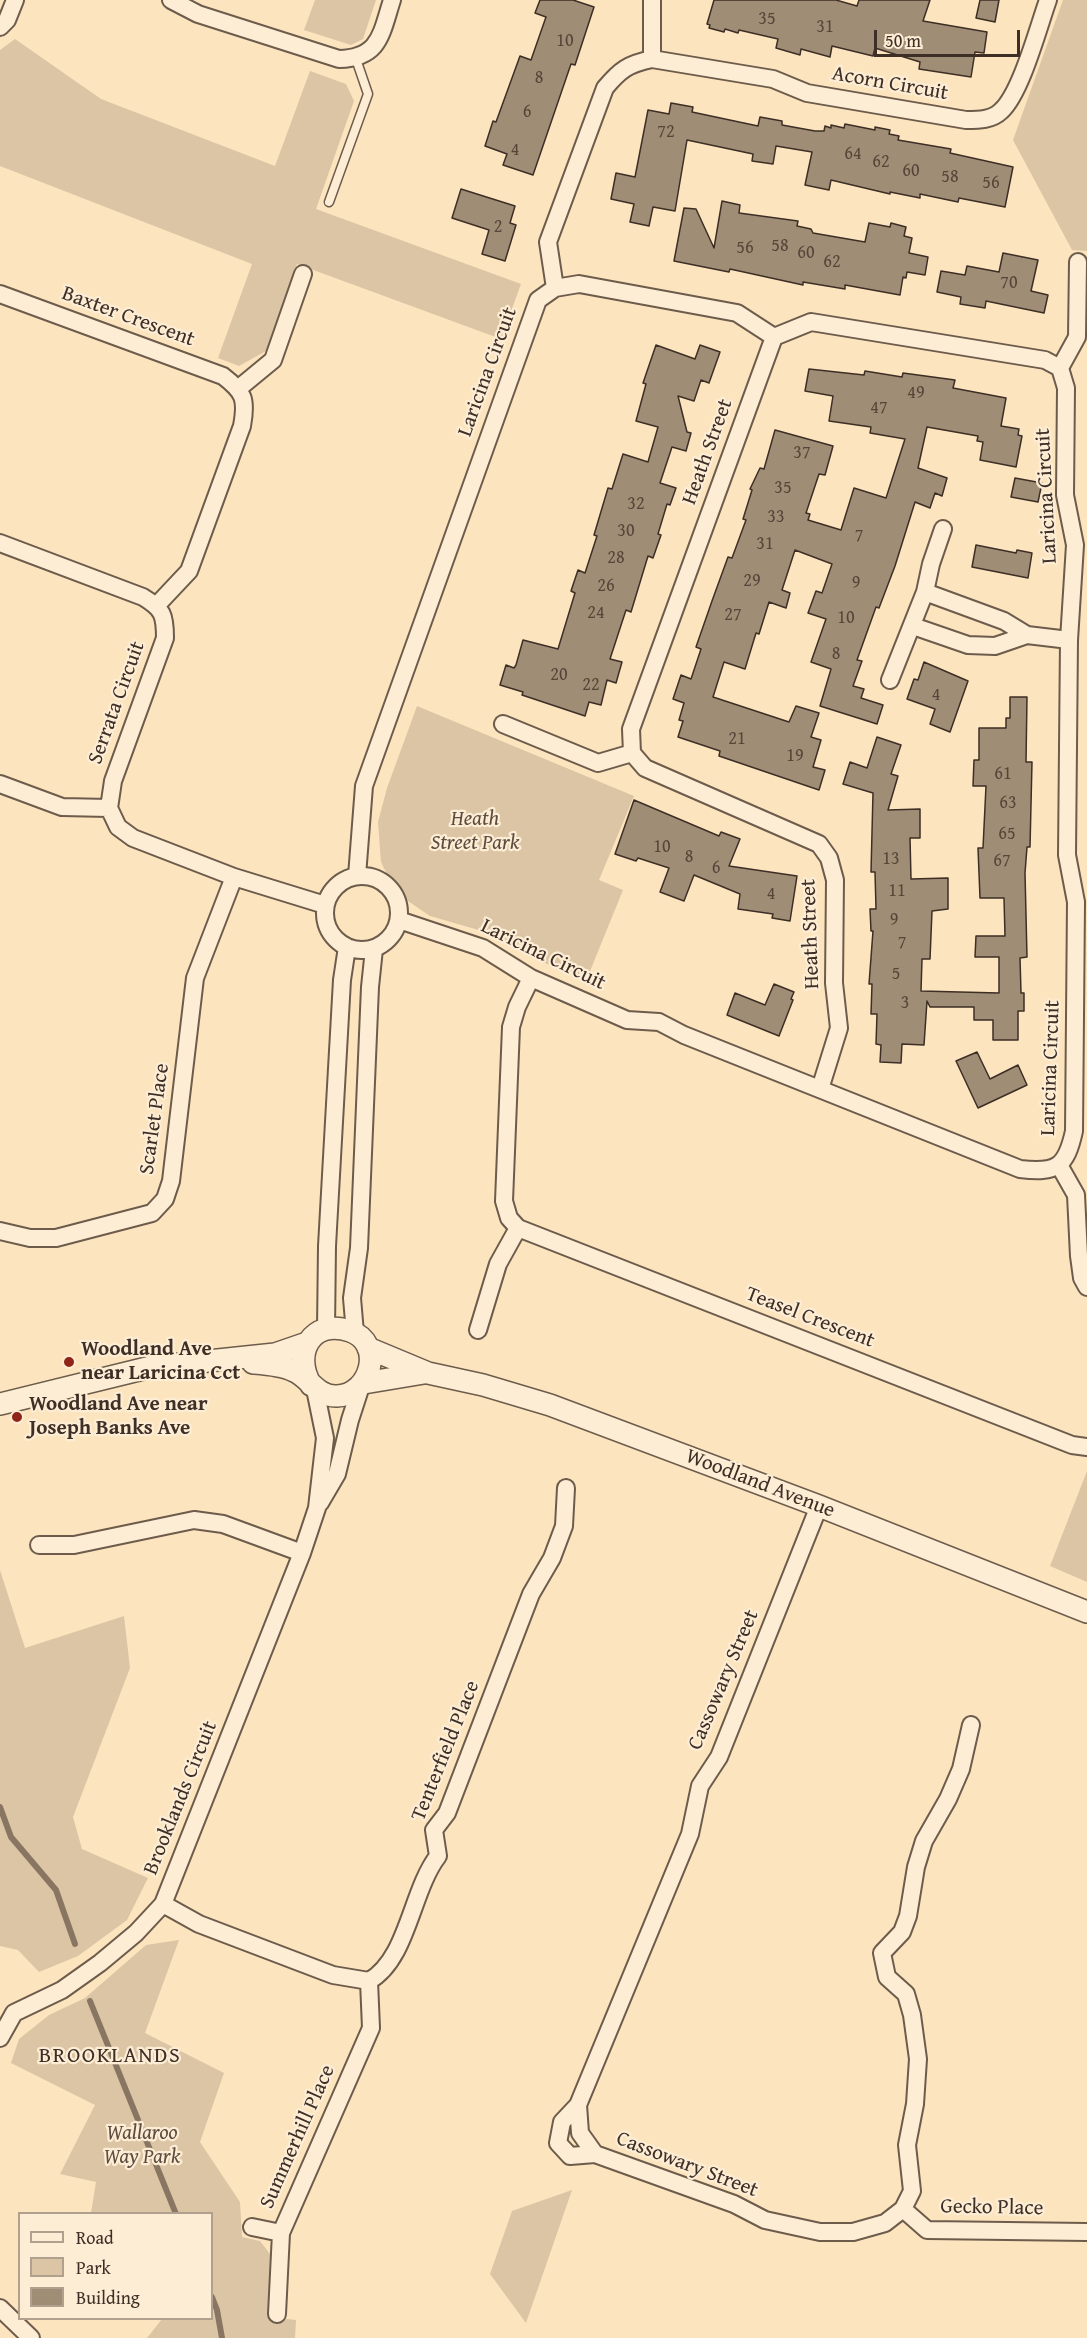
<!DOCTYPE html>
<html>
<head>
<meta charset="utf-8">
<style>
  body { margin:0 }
  #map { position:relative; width:1087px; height:2338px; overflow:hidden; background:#fce4be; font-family:"Gentium Book Plus",serif }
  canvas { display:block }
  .legend { position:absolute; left:18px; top:2212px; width:195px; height:108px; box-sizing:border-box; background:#fdedd5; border:2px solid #b0a18f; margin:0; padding:8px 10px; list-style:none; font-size:18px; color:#3d2e26 }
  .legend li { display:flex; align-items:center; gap:12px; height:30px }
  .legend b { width:30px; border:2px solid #b0a18f }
  .scale { position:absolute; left:874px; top:30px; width:146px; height:27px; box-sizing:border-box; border:3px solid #3d2e26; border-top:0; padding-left:8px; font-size:18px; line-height:21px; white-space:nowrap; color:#3d2e26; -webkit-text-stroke:4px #fdedd5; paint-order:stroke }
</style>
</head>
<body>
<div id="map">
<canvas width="1087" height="2338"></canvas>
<ul class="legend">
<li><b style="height:8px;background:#fdedd5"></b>Road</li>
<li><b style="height:16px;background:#dcc5a4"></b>Park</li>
<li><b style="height:16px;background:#a08d75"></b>Building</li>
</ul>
<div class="scale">50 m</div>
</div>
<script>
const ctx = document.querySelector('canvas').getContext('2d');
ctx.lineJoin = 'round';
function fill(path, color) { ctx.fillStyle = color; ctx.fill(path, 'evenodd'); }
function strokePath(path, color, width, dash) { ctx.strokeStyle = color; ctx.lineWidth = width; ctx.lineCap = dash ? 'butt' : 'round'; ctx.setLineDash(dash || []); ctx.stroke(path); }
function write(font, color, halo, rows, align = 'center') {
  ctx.font = font + ' "Gentium Book Plus",serif'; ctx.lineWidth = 4.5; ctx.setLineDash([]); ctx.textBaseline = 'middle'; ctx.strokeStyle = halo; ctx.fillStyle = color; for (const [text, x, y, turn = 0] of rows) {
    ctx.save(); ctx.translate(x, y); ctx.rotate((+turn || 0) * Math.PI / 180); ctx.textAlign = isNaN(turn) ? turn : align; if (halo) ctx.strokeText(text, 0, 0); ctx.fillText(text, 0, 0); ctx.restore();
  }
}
fill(new Path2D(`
  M315,0h61l-13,39 -12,6 -47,-15z
  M1063,0h24v251l-15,-1 -59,-110z
  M15,39l86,60 174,67 35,-95 36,13 8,17 -38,108 205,75 -20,55 -204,-75 -31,87 -27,15 -21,-8 34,-94 -252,-98v-116z
  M417,706l217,90 -35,84 24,10 -37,91 -57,-25 -47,-25 -52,-15 -34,-23 -15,-31 -3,-40 9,-34z
  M1087,1471v111l-37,-16z
  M0,1570l25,78 99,-32 6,52 -57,149 9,32 66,29 -21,42 -49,36 -39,16 -21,-22 -18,-4z
  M179,1940l-34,93 79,40 -24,69 40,60 2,35 18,4 10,13 -1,63 27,3 -1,18h-148l15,-19 50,-1v-104l-121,-1 5,-31 -36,-8 35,-69 -84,-42 8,-24 30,-24 36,-17 61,-53z
  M572,2190l-46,133 -36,-49 22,-63z`), '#dcc5a4');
strokePath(new Path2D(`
  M0,1807l11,30 45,53 19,54
  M90,2001l86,213
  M212,2297l5,13 5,28`), '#897662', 6);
const building = new Path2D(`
  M540,0h33l21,7 -19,58 -4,-1 -38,111 -30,-10 4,-11 -22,-8 8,-25 3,1 24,-66 11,4 15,-43 -11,-4z
  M714,0h122l21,6 2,-6h71l-7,21 64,11 -3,21 -9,-1 -4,25 -52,-8 1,-7 -45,-14 -2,8 -41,-10 -2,11 -29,-8 -1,6 -24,-7 2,-9 -39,-9 -1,3 -13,-4 -1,3 -15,-4 1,-3 -3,-1z
  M980,0h19l-4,22 -19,-4z
  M671,103l22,4 -1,5 66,14 2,-9 22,4v4l33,6h9l1,-5 6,2v-3l13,3 1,-4 30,6v-3l15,3 -1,4 10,2 -1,4 53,9 -1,4 63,14 -8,40 -46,-9 -1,4 -38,-8v4l-30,-6v2l-59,-14 -2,10 -24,-5 7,-33 -36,-6 -3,18 -21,-3 1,-7 -66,-14 -12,71 -22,-4 -4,19 -19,-4 4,-18 -23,-5 5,-26 19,4 13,-67 21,4z
  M461,189l54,17 -5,17 6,2 -11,36 -23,-7 7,-24 -37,-12z
  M722,201l18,4 -1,8 59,8 -1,5 14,3 2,4 52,9 4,-19 21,4 1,-4 15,4 -2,9 8,2 -3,15 19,4 -3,18 -18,-3 -1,6 -3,-1 -3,18 -55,-10v4l-42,-7v3l-73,-16 -1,3 -55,-11 10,-53 12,1 18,39z
  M1003,253l35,7 -7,31 17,4 -4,18 -58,-12 -1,7 -25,-4 1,-7 -24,-5 4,-21 24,4 2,-9 32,6z
  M656,345l39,14 5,-14 20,7 -11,31 -8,-3 -7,21 -16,-5 9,36 4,1 -5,18 -14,-4 -12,36 16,5 -6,17 -3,-1 -9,30 3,1 -8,23 -5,-2 -17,56 -5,-2 -16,49 12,3 -6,21 -9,-3 -6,25 -12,-3 -4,14 -63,-21 1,-3 -23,-7 6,-20 8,3 2,-3 7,-25 35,9 17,-56 -4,-2 7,-21 7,3 12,-37 -3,-1 14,-47 4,1 11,-35 25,8 10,-35 -22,-6 10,-37 -3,-1z
  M809,369l55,6 1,-4 37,6 1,-4 52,7 -2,8 53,10 -5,28 18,3 -1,6 4,1 -6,31 -36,-7 3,-18 -6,-1 1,-5 -51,-9 -9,41 29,10 -5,18 -7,-3 -5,15 -15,-6 -20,64 -16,42 -3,-1 -19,53 5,1 -9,25 11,3 -3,9 22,7 -6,19 -57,-18 11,-37 -20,-7 15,-43 -18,-6 8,-22 6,2 10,-29 -37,-14 -13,40 8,3 -4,15 -17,-6 -10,32 -3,-1 -11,36 -21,-7 -11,35 76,25 7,-16 23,7 -8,24 10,3 -8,27 12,3 -6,20 -100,-34 1,-5 -42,-14 5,-16 -4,-1 5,-17 -11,-4 8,-24 10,4 10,-30 -5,-2 16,-46 16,-44 4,1 14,-38 -3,-1 9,-29 -2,-1 10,-21 4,1 11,-39 58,16 -8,29 -6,-1 -13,39 4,1 -2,6 33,10 13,-42 32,10 19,-59 -35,-6 1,-6 -42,-6 4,-25 -28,-5z
  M1015,478l27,5 -4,19 -27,-5z
  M976,545l40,8 1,-3 15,3 -4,25 -56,-11z
  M924,662l44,19 -18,51 -20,-8 5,-15 -28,-10 7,-20 4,1z
  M1010,697h17l-1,65h6l-2,85h-3l-2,26 2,84 -7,1 1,35h3v18h-6v29h-25v-20h-19v-13h-44l-3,-6 -3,44 -22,-1 -1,19 -21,-1 1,-17 -5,-1 1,-30h-6l1,-30h-3l4,-53h-2l-1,-22h6l-1,-37h-4l2,-79 -30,-9 7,-22 17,6 10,-31 24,8 -10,29 7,2 -10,34 32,-1v29h-10l1,41 37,-1v31l-16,2 -2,48h-8l-1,32 78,2v-36h-24l1,-21h29l-1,-38h-24l-2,-50h5l3,-62h-13l1,-26h5v-32h27v-10h4z
  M634,800l85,36 2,-4 19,7 -11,27 68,10 -7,45 -18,-3 1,-4 -35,-5 2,-15 -46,-19 -10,26 -24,-9 9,-24 -31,-10 -2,3 -21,-7z
  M774,984l20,8 -3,7 2,1 -14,36 -52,-21 8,-22 30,12z
  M977,1052l13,27 28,-14 9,20 -49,23 -22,-47z`);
fill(building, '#a08d75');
strokePath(building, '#3d2e26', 1.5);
const service = new Path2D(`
  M329,202l39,-108 -12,-35`);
const minor = new Path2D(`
  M171,0l27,14 141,45c41,-1 42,-25 53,-59
  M0,27l7,-7 8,-20
  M652,59v-59
  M555,288l-7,-46 57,-154c15,-18 23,-24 47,-29l121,20 34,14 159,27c13,0 26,0 35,-9 20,-18 37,-83 47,-111
  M0,294l223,82c21,16 24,23 19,50l-53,145 -32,34
  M774,337l-143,392 1,24 13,15 174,76 10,14 6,22 -1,103 5,45 -19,61
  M1060,368l17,-31 1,-75
  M239,388l34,-28 30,-86
  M0,543l143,54c20,12 22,18 22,41l-52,143 -4,27 9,19 15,11 101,39 91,28
  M925,592l6,-28 12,-35
  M1027,635l42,5
  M890,680l35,-88 79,29 23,14 -32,11 -27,-1 -55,-19
  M503,724l95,39 34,-10
  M0,784l62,23 47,1
  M325 913a37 37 0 1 1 74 0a37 37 0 1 1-74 0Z
  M357,876l7,-90 174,-486 17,-12 24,-4 158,29 37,24 37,-15 234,38 15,8 6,20 -1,107 10,50 -6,95 -2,215 9,47 -2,229c-8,37 -18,42 -54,38l-336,-134 -25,-13 -32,-2 -96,-42 -48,-30 -84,-28
  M531,978l-14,29 -6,20 -7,174 5,17 9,10 554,217 15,2
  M1059,1165l17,30 3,61 3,22 5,9
  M0,1231l30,7h26l96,-25 13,-14 6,-18 24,-203 39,-101
  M326,1329l1,-83 15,-266 5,-33
  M478,1330l20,-66 20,-36
  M355,1333l-3,-35 7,-50 11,-261 4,-38
  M320,1503l17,-29 13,-54 11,-34
  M819,1506l-100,251 -19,29 -10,48 -112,271 2,28 15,21 139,50 31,16 55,12h33l32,-9 18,-14 9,-18 -5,-46 8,-41 3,-45 -6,-44 -6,-21 -19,-17 -5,-24 20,-21 6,-16 8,-49 8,-26 24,-42 13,-30 10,-44
  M39,1545h35l120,-25 29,4 79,29
  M163,1904l36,20 134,51 36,6c39,-22 42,-90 69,-125l-4,-26 13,-17 84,-219 21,-36 12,-32 2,-38
  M0,2038l14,-25 48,-23 38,-27 36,-30 27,-29 139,-351 15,-45 8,-70 -10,-49
  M578,2105l-16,17 -4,21 12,13 25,-2
  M903,2209l24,21 160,2
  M252,2227l29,6
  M0,2308l31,30
  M277,2314l4,-81 90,-205 -2,-47`);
const tertiary = new Path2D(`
  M368,1348l60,25 55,12 67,20 269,101 268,106
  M253,1363c13,1 29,2 41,8 16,7 23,26 43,25 34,-1 48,-53 13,-65 -38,-13 -58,22 -39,54
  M364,1383l60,-10
  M0,1404l151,-37 124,-13 32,-11`);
strokePath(service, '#6d5c4c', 11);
strokePath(minor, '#6d5c4c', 20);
strokePath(tertiary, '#6d5c4c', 24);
strokePath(service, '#fdedd5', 8);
strokePath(minor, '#fdedd5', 16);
strokePath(tertiary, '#fdedd5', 21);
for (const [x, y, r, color] of [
  [69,1362,6,"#8f2418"],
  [17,1417,6,"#8f2418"]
]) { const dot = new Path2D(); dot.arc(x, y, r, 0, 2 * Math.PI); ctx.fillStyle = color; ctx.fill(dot); strokePath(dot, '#fdedd5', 2); }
write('18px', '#56463a', null, [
  ["35",767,19],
  ["31",825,27],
  ["10",565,41],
  ["8",539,78],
  ["6",527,112],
  ["72",666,132],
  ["4",515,150],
  ["64",853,154],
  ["62",881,162],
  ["60",911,171],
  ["58",950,177],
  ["56",991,183],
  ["2",498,227],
  ["58",780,246],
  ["56",745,248],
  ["60",806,253],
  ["62",832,262],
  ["70",1009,283],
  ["49",916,393],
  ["47",879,408],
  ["37",802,453],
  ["35",783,488],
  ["32",636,504],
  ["33",776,517],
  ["30",626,531],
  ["7",859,536],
  ["31",765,544],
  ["28",616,558],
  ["29",752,581],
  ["9",856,583],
  ["26",606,586],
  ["24",596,613],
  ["27",733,615],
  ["10",846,618],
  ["8",836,654],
  ["20",559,675],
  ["22",591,685],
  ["4",936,695],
  ["21",737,739],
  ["19",795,756],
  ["61",1003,774],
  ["63",1008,803],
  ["65",1007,834],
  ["10",662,847],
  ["8",689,857],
  ["13",891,859],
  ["67",1002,861],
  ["6",716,868],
  ["11",897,891],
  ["4",771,894],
  ["9",894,920],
  ["7",902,943],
  ["5",896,974],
  ["3",905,1003]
]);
write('21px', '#3d2e26', '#fdedd5', [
  ["Acorn Circuit",890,84,10],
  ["Baxter Crescent",128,317,20],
  ["Laricina Circuit",488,372,-70],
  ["Heath Street",708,452,-70],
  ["Laricina Circuit",1047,496,-93],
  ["Serrata Circuit",117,703,-70],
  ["Heath Street",811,934,-92],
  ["Laricina Circuit",543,955,26],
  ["Laricina Circuit",1051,1068,-88],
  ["Scarlet Place",155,1119,-82],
  ["Teasel Crescent",810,1318,21],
  ["Woodland Avenue",760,1484,21],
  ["Cassowary Street",724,1680,-67],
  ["Tenterfield Place",446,1751,-68],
  ["Brooklands Circuit",181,1798,-68],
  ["Summerhill Place",298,2137,-66],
  ["Cassowary Street",687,2165,21],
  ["Gecko Place",992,2208,1]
]);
write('italic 21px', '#5d4c3f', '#fdedd5', [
  ["Heath",475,820],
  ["Street Park",475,844],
  ["Wallaroo",142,2134],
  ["Way Park",142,2158]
]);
write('bold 21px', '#3d2e26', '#fdedd5', [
  ["Woodland Ave",81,1350],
  ["near Laricina Cct",81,1374],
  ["Woodland Ave near",29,1405],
  ["Joseph Banks Ave",29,1429]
], 'left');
ctx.letterSpacing = '1.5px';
write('22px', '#3d2e26', '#fdedd5', [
  ["BROOKLANDS",110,2056]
]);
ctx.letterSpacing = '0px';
</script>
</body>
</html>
